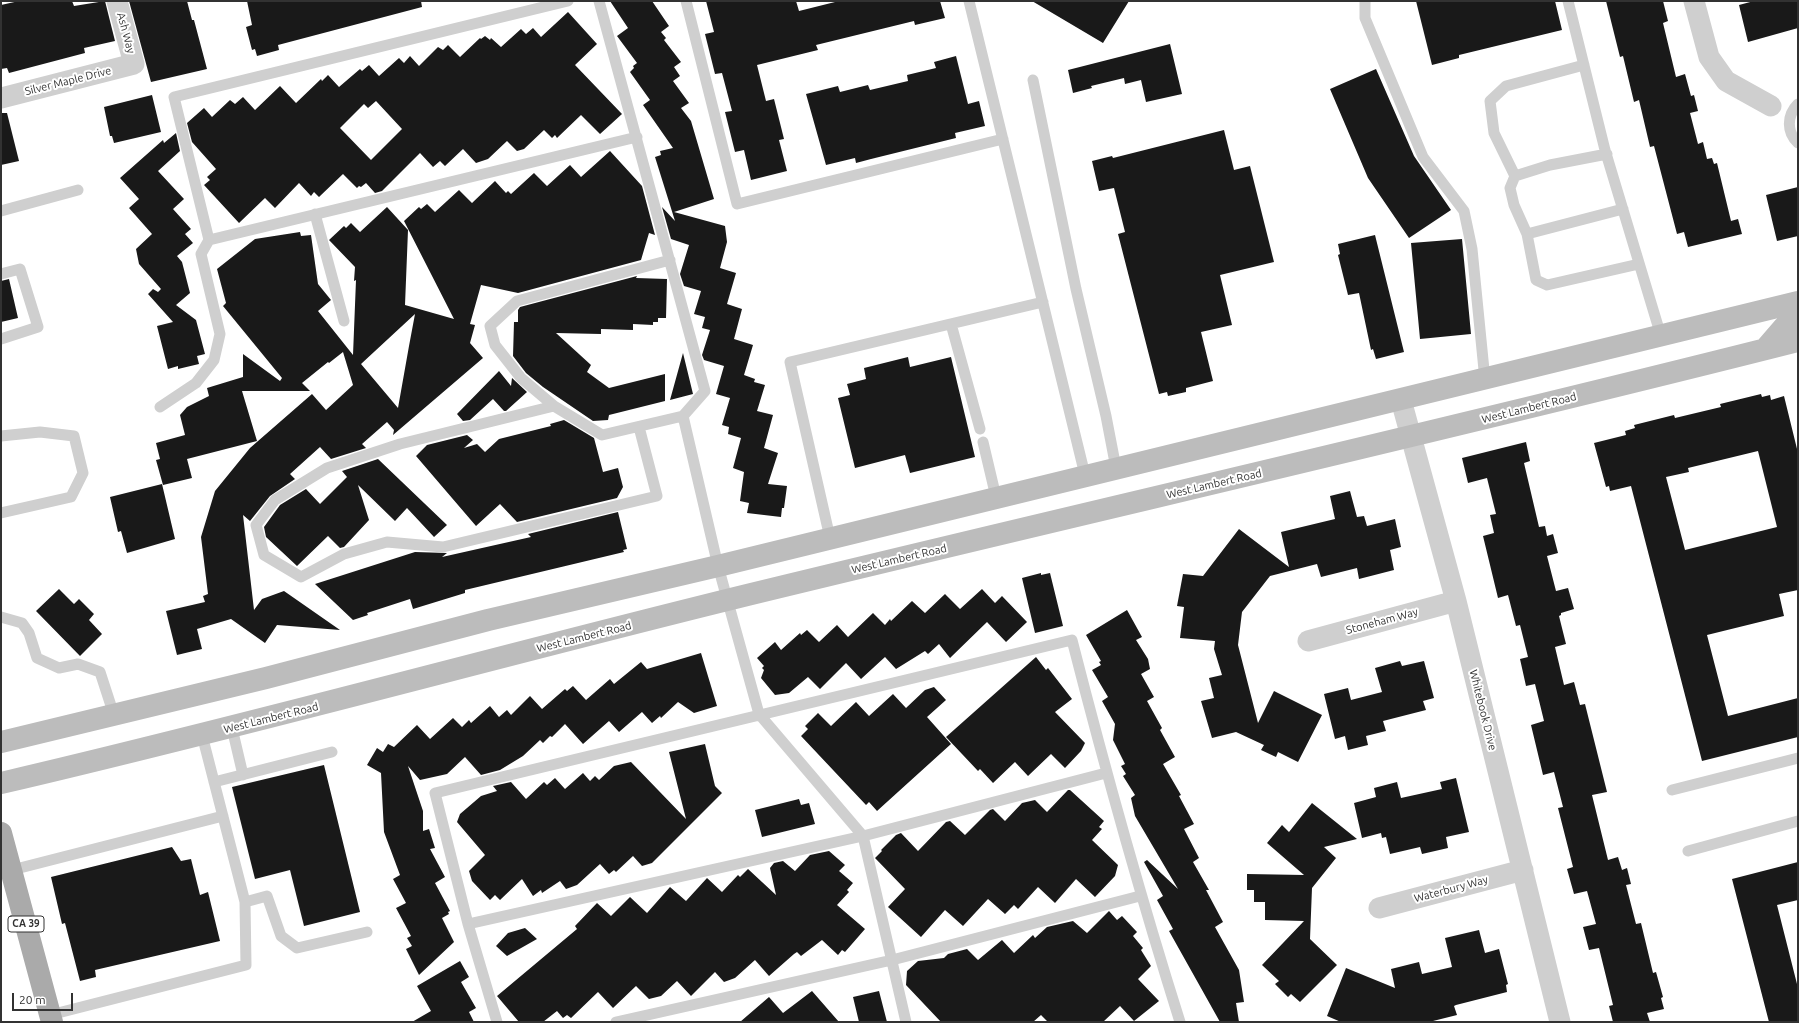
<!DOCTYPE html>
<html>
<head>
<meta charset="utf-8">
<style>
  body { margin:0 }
  #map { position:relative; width:1799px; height:1023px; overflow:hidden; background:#fff; font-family:Ubuntu,sans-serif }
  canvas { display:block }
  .frame { position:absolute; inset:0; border:2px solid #323232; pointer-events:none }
  .scale { position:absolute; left:12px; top:993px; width:61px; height:18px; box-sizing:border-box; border:2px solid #323232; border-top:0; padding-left:5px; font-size:12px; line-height:14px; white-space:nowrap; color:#323232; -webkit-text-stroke:3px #fff; paint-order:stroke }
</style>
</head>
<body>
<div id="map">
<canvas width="1799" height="1023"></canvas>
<div class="frame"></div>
<div class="scale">20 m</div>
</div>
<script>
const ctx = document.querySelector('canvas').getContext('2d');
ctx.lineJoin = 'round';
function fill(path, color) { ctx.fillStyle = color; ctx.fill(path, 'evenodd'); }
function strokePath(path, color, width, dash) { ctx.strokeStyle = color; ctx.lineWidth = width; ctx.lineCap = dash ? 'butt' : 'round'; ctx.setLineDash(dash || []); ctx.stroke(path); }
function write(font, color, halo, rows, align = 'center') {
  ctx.font = font + ' Ubuntu,sans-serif'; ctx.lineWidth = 4; ctx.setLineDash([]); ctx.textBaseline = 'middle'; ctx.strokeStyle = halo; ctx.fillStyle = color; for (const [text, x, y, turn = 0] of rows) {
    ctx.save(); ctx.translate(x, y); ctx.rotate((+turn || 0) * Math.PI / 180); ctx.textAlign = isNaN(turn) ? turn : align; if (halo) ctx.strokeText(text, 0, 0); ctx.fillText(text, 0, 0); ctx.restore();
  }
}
fill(new Path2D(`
  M19,1h53l2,5 31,-5 10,40 -31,7 1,5 -76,20 -2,-5 -6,1v-64z
  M129,1h58l5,19h2l13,49 -56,13z
  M247,1h174l1,6 -144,38 1,5 -22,6 -2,-7 -3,1 -6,-23 6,-2z
  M610,1h42l17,25 -8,6 5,6 -2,2 17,22 -7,5 6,9 -7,5 16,22 -8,5 10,13 23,78 -40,13 51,14 2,16 -7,26 16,5 -9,31 15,5 -8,30 19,6 -9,30 11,4 -1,3 11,3 -8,26 16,4 -9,33 14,5 -10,31 19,2 -3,22h-2l-1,9 -34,-4 2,-10 -9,-2 4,-29 -11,-4 8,-30 -13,-4 1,-7 -7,-2 8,-27 -14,-4 8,-28 -20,-6 -2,-5 8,-25 -8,-2 3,-11 -11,-3 7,-23 -17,-5 -4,-12 9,-29 -18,-6 -9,-32 13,14 -20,-64 6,-2 -1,-4 13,-3 -30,-43 7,-5 -20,-28 4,-4 -1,-2 4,-3 -20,-27 11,-8z
  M706,1h90l3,10 40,-10h101l5,17 -30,7 -1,-4 -98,24 2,5 -61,15 9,36 8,-2 10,40 -5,1 8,31 -36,9 -7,-30 -9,2 -10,-40 7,-1 -10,-38 -7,1 -10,-40 9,-2z
  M1032,1h97l-26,42z
  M1416,1h139l7,29 -103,25v3l-27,7z
  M1606,1h57l5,20 -5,2 13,54 9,-3 6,22 3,-1 4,16 -8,2 8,31 5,-2 4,17 5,-1 2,6 3,-1 14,58 7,-2 4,15 -54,13 -4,-15 -7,2 -23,-88 -4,1 -11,-47 -5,2 -11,-46 -3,1z
  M1754,1h44v27l-50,14 -9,-37z
  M568,12l29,32 -22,21 47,49 -22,20 -19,-19 -24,23 -2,-3 -3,3 -8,-8 -20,19 -7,2 -10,-10 -19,18 -12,4 -13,-14 -18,17 -5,-5 -7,6 -13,-14 -38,38 -7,2 -9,-10 -5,4 -2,-1 -2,2 -14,-14 -24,23 -5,-5 -3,4 -12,-13 -24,25 -10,-10 -26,25 -35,-38 6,-5 -3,-3 9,-8 -24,-27 -5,-19 17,-15 8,9 18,-17 5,4 8,-7 12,13 25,-24 16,17 25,-24 1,2 6,-6 11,12 21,-18 2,2 7,-6 10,11 20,-18 5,5 6,-7 9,10 19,-19 5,3 5,-5 12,12 20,-19 1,1 4,-3 5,4 1,-2 10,9 20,-18 5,5 7,-6 8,9zM376,101l26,28 -31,31 -31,-32 24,-24 4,4z
  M1170,44l12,50 -36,8 -5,-22 -16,4 -1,-6 -33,8 1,2 -19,5 -5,-23z
  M956,56l12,48 11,-3 6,25 -30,7 1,5 -85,21 -15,4 -1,-5 -29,7 -20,-71 32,-8 2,6 28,-7 2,5 38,-9 -1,-6 29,-7 -2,-6z
  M1376,69l38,87 37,54 -42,28 -41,-60 -38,-89z
  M152,95l9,37 -47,11 -2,-7h-2l-6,-29z
  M1,113h6l12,48 -18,4z
  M1224,130l10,40 16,-4 24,96 -54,13 12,50 -31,7 12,49 -27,7v4l-18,4 -1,-4 -8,2 -41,-160 7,-2 -11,-44 -15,3 -7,-30 20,-5 1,2z
  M176,133l4,18 -22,20 26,28 -11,10 18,20 -6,5 8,9 -16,13 5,6 8,31 -14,12 20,15 9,34 -8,2 2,8 -21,5v-3l-10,3 -11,-43 16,-4 -25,-28 5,-5 5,3 3,-3 -22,-25 -3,-15 16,-15 -23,-26 10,-9 -19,-21 43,-38 1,3z
  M610,151l32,35 13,49 -6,-2 -8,27 -123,33 -37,-8 -11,39 5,1 -5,18 13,15 -90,77 1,-5 -7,-8 -25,22 4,4 -35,11 -11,-12 -30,27 5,5 -25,17 -20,25 -7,-6 11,95 8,-11 22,-8 56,39 -63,-5 -12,18 -34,-24 -34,10 5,20 -25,6 -11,-44 39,-9 -2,-6 5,-2 -7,-57 14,-46 35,-43 62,-54 14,16 27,-25 -10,-33 -14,11 -1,-1 -26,21 8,8h-68l15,50 -70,18 5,19 -29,7 -7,-25 4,-1 -4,-16 29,-8 -5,-20 7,-8 22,-11 -2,-8 36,-11v-23l37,27 2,-3 -59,-72 3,-3 -9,-34 38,-30 45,-7 1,4 10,-1 7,49 13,16 -13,11 35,44 3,-75 -2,1 1,-14 -26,-27 15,-14 2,2 5,-5 9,9 27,-25 21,23 -3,75 49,14 -50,-98 15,-14 2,2 6,-5 8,8 24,-22 13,13 23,-22 11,12 2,-2 3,3 23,-21 13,13 23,-21 11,12zM415,314l-6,32 -11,62 -37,-44z
  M1798,187v49l-21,5 -11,-46z
  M1375,235l29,117 -28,7 -3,-10 -2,1 -12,-57 -11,2 -10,-40 2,-1 -2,-10z
  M1462,239l9,95 -51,5 -9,-96z
  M637,276l-1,2 31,1 -1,39h-8v4h-5v3l-20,-1v6l-32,-1v5l-45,-1 35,32 -4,7 22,16 56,-14v27l-56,14 -1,5 -15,1 -50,-34 -17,-14 -13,-17 1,-34h4v-12l2,-3z
  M9,279l9,39 -17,4v-41z
  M683,353l10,41 -23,6z
  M908,357l2,10 41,-10 24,100 -65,16 -5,-18 -50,13 -17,-70 12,-3 -3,-11 19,-5 -2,-11z
  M499,371l12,15 1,-8 15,14 -21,19h-2l-11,-12 -23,21 -7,1 -6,-7z
  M1761,394l1,3 8,-2 1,5 13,-4 14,57v137l-19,4 5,22 -77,19 21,81 70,-18v39l-96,24 -71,-275 -21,5 -1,-5 -3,1 -12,-44 32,-8 -1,-4 10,-3 -1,-3 40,-10 1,3 46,-11 -1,-3zM1758,451l19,76 -92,23 -19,-73 23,-5 -1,-4z
  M564,420l30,18 9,34 15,-4 5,19 -6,11 -100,24 -17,-18 -24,22 -60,-70 11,-11 40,-10 6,5 -9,8 13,-4 8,8 14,-13 52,-13 -1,-2z
  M1526,442l4,19 -6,2 15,64 6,-1 2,10 6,-2 5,19 -11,3 9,35 12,-3 6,21 -13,4v2l-2,1 7,28 -11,3 9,38 10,-3 6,23 5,-1 22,88 -15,3 16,65 10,-3 4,13 5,-2 4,16 -5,1 10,39 5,-1 12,50 3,-1 7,25 -2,1 3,11 -17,4 3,9h-37l-4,-16 4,-1 -14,-57 -10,2 -6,-23 13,-3 -9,-33 -13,3 -7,-25 6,-2 -15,-59 5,-1 -9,-35 -11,3 -12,-50 13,-4 -9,-37 -9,2 -6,-27 8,-2 -8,-32 -4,1 -8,-31 -10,3 -15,-62 11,-3 -4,-18 6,-1 -9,-36 -19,5 -6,-25z
  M378,459l69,66 -13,12 -27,-29 -12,13 -37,-36 11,35 -25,27 -4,1 -12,-12 -31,30 -31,-29 -2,-10 16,-22 26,-16 14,15 27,-27 -5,-6z
  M162,484l13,55 -48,14 -6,-22 -3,1 -8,-35z
  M1350,491l7,26 7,-1 3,10 28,-7 6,28 -11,3 4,20 -35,9 -2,-11 -36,9 -4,-13 -47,12 -28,36 -4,33 20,78 16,-32 48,24 -24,47 -20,-10 -2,5 -15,-7 3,-5 -28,-13 -24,6 -11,-37 13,-3 -5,-20 13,-3 -8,-26 1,-8 -35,-3 4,-31 -7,-1 6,-32 20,2 36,-47 50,38 -8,-35 54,-13 -5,-23z
  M618,512l9,37 -4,1 1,2 -159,38v3l-52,16 -3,-10 -43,14 1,2 -15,5 -38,-36 100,-32 32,1 -5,4 89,-20 -3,-3z
  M1041,573v2l9,-2 13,53 -28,7 -13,-55z
  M59,589l15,15 5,-5 15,15 -5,6 13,14 -22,22 -44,-45z
  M982,589l13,14 7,-7 25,26 -21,20 -19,-20 -37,36 -11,-14 -11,10 -3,-3 -29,18 -11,-12 -24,22 -15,-16 -26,26 -12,-12 -19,16 -14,2 -14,-17 3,-8 -2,-2 2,-2 -7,-8 18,-16 6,8 19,-17 1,2 6,-5 12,12 18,-17 11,12 25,-24 12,12 5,-6 1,2 21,-20 13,12 20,-19 15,15z
  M1127,610l15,27 -6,3 12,19 2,10 -9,5 13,23 -7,4 15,27 -2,2 15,27 -12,7 18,31 -2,1 15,28 -10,5 15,29 -6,4 16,28h-3l17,32 -8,5 24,43 5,32 -8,1 3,19h-19l-51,-91 4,-2 -16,-29 6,-4 -19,-34 3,-2 31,29 -43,-73 -4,-18 4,-3 -12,-19 3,-2 -5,-8 4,-2 -12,-24 2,-16 -13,-23 6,-4 -16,-27 9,-5 -2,-3 2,-1 -15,-26z
  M701,653l16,53 -23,7 -16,-11 -17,16 -1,-2 -8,7 -10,-11 -23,20 -10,-11 -26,23 -18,-20 -13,13 -2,-1 -7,7 -3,-3 -17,16 -23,14 -19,5 -16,-18 -18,17 -27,6 -12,-14 15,45v20l6,-2 6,19 -5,1 15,28 -10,6 15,28 -2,1 1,2 -7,4 12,24 -35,33 -13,-26 6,-3 -5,-8 4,-2 -15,-28 10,-5 -13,-24 7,-4 -16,-43 -3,-59 -14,-8 10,-17 6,4 5,-8 6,3 23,-22 13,14 23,-21 9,9 7,-7 2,3 19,-17 9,11 8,-7 4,5 19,-19 12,13 23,-20 2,2 6,-5 13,14 24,-21 4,5 27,-22 6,7z
  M1036,657l10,13 2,-2 24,31 -17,13 30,31 -4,8 -16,17 -14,-14 -23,22 -13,-14 -22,21 -13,-14 -2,2 -32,-34z
  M1400,661l2,5 22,-5 10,37 -11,3 3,9 -43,11 3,10 -20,5 2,9 -20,5 -3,-14 -10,3 -11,-45 24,-6 3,12 31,-8 -7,-24z
  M934,687l12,13 -19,17 24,27 -74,67 -8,-9 -3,3 -65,-69 7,-7 -3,-3 13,-13 13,13 25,-24 13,14 24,-22 13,14 19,-18z
  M705,744l10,42 7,7 -70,70 -10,3 -9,-10 -17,16 -2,-2 -5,4 -9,-10 -23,21 -11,4 -6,-8 -18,12 -1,-3 -8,6 -11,-17 -22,21 -5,-5 -5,5 -18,-19 -3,-10 16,-16 -28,-33 3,-8 21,-18 16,-5 -4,-5 18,-4 15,17 18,-17 3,3 8,-7 10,11 18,-16 7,8 5,-5 4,4 15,-14 17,-4 55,57 -17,-67z
  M324,765l36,147 -56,14 -14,-56 -35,9 -23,-92z
  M1456,778l13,54 -23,5 2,11 -26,6 -2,-7 -30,7 -4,-17 -4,1 -1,-5 -19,5 -8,-35 22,-6 -2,-9 23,-6 4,16 41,-9 -2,-7z
  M1068,790h2l34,31 -5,6 3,2 -10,11 26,25 -3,11 -20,21 -19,-18 -21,24 -17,-16 -20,22 -4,-4 -9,9 -17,-15 -25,27 -18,-16 -24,27 -33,-30 17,-18 -30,-31 7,-7 -1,-1 15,-15 5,-2 17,18 28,-29 4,-1 15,14 25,-25 3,-1 12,12 17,-18 13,-3 12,12z
  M799,799l2,6 8,-2 6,21 -53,13 -7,-27z
  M1312,803l45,36 -33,8 12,11 -24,30 -2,51 27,26 -37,37 -9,-8 -3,3 -13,-13 4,-3 -17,-16 42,-44 -39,-1v-18h-11v-12h-7v-16l57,1 -37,-32 15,-18 7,7z
  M172,847l9,14 10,-2 9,36 8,-3 12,49 -125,29 1,7 -16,4 -15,-58 -3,1 -11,-47z
  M829,851l16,14 -6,6 14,12 -6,7 2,2 -12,13 28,24 -20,23 -3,-2 -4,5 -16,-15 -21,16 -4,-4 -3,2 -25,22 -14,-16 -20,18 -11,4 -9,-10 -24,24 -14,-15 -16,15 -12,3 -13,-13 -23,22 -15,-16 -27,26 -4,-3 -4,3 -6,-7 -14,11h-24l-22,-26 80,-67 -2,-3 22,-23 14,13 19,-19 17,16 23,-26 16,14 21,-23 15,14 16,-17 2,2 8,-8 28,26 -6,-27 4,-5 9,-2 12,10 15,-16z
  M1798,862v38l-21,5 21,83v34h-29l-37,-143z
  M1109,911l8,9 5,-4 15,16 -4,4 10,12 -2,2 10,16 -13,13 21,22 -25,20 -14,-15 -17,16h-55l-7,-7 -8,7h-92l-35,-37 1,-14 11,-10 26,-3 4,-4 19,-5 11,11 24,-20 12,13 19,-18 2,3 12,-11 26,-6 14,12z
  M525,928l12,11 -30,17 -11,-10 12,-13z
  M1479,930l6,23 14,-4 9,35 -2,1 1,7 -51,13 -2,1 3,9 -28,7h-88l-14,-6 19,-48 49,20 -4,-19 28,-7 3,12 30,-7 -7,-29z
  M460,961l9,16 -8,5 15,26 -7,4 5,10h-62l19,-11 -14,-25z
  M812,991l27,31h-99l29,-25 14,16z
  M879,991l8,31h-28l-6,-25z`), '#191919');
strokePath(new Path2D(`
  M599,1l106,390 -22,25 35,150 41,148 104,122 43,186
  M686,1l51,203 266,-65
  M969,1l116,474
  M1365,1v17l58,139 41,54 8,38 13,131
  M1568,1l37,149 56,186
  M1584,65l-78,21 -16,15 4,32 21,43 -5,12 4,17 13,29 9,46 11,5 92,-21
  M1033,80l43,209 30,127 10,52
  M1798,104c-11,11 -12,28 0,39
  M1515,176l35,-11 57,-11
  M1,211l77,-21
  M315,214l29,107
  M1527,234l96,-25
  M209,240l428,-103
  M1,274l19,-5 18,58 -37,12
  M951,324l29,105
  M554,406l-33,-28 -26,-33 -5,-19 27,-25 153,-41
  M160,407l36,-24 18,-23 6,-26 -19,-80 8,-14 -35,-143 394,-96
  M639,427l18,69 -214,51 -56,-5 -43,12 -43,23 -37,-22 -8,-30 19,-25 52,-32 73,-24 154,-38 48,29 81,-19
  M1,436l39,-4 34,4 9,37 -12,24 -70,16
  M983,442l13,55
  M830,538l-40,-176 253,-60
  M1,617l21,6 7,10 8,25 22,10 19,-4 22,8 14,43
  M232,728l11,47
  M214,782l118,-30
  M1672,790l126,-32
  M1688,851l110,-30
  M12,870l211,-54
  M245,902l22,-6 14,40 16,12 70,-16
  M468,924l395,-88 243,-63
  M50,1015l196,-50 -1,-63 -43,-167
  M497,1022l-29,-98 -33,-131 637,-153c33,129 68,255 108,382
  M616,1022l276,-62 248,-64`), '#cfcfcf', 11);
strokePath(new Path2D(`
  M1694,1l15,56 17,24 45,25
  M1,98l133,-34 -17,-63
  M1401,400l55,201 104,421
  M1308,641l148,-40
  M1379,908l144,-38`), '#cfcfcf', 21);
strokePath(new Path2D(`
  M1765,349l19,-22 14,-4
  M1,742l265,-64 222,-58 230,-54 1080,-264
  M1,783c245,-57 487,-124 730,-184 356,-87 713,-168 1067,-258`), '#bcbcbc', 22);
strokePath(new Path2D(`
  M1,833l51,189`), '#aaa', 22);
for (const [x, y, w] of [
  [26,924,36]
]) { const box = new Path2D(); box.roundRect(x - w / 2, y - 8, w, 16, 3); ctx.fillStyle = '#fff'; ctx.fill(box); strokePath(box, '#323232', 1); }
write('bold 10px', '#323232', null, [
  ["CA 39",26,924]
]);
write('11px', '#323232', '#fff', [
  ["Ash Way",126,33,75],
  ["Silver Maple Drive",68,81,-14],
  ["West Lambert Road",1529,408,-14],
  ["West Lambert Road",1214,484,-13],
  ["West Lambert Road",899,559,-13],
  ["Stoneham Way",1382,621,-15],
  ["West Lambert Road",584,637,-14],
  ["Whitebook Drive",1483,710,76],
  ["West Lambert Road",271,718,-14],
  ["Waterbury Way",1451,889,-15]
]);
</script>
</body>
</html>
